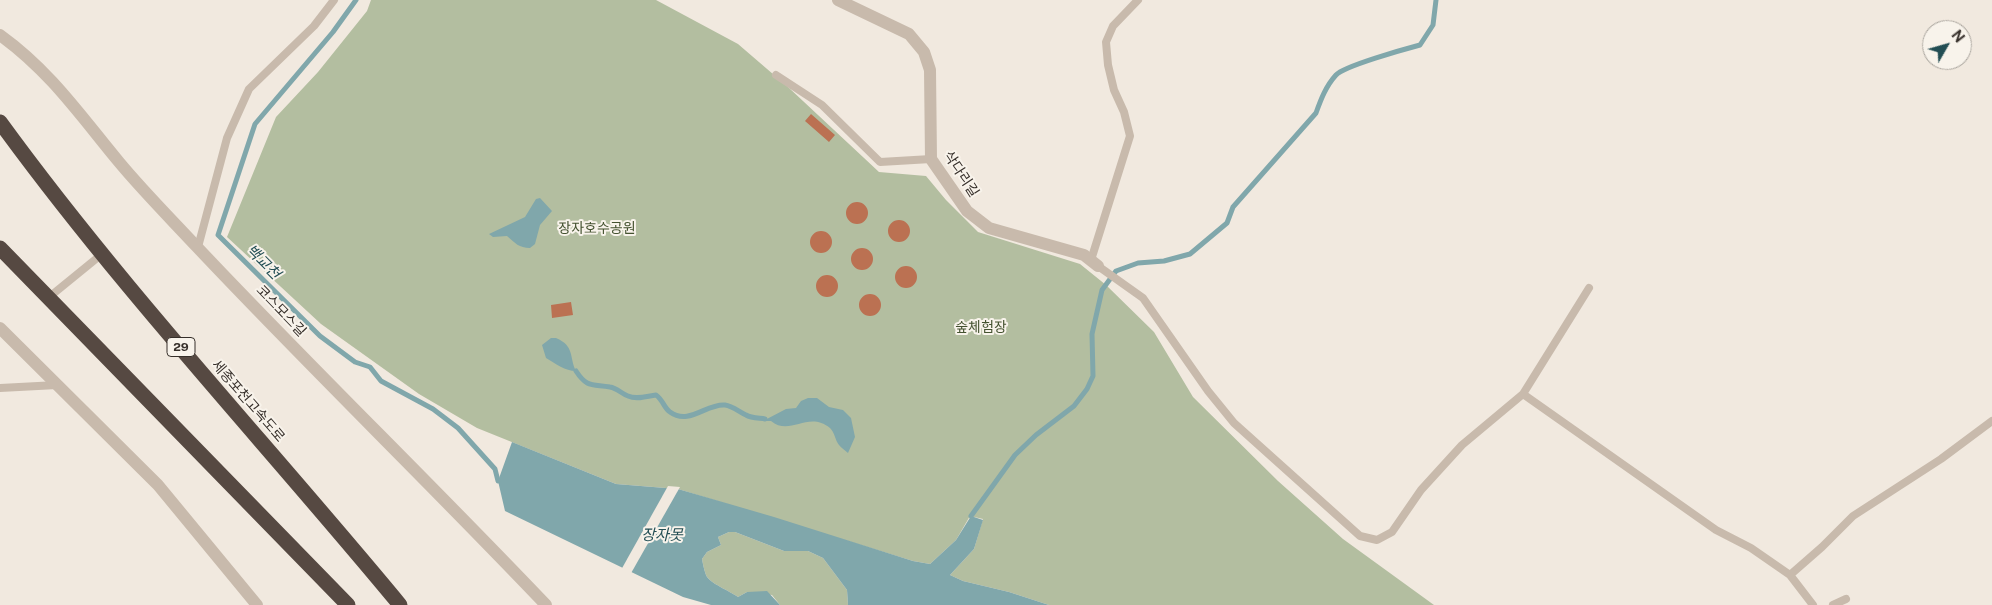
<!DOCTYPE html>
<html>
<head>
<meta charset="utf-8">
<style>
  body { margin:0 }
  #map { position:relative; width:1992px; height:605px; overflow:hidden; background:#f1e9df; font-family:"Public Sans",sans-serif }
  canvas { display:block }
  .north { position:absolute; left:1922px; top:20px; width:50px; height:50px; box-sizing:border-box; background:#f8f3eb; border:1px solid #aaa59e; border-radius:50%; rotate:52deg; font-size:14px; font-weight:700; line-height:20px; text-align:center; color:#362f2a }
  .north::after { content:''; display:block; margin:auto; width:18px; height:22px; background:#234e54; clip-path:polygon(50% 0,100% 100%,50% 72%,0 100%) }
</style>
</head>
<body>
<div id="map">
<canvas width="1992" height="605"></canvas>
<div class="north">N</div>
</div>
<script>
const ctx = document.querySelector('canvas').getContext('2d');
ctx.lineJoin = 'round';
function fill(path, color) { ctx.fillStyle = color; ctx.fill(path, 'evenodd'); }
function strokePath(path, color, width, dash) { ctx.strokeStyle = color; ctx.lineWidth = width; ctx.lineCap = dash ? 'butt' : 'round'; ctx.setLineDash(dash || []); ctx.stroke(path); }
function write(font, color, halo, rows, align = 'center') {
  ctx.font = font + ' "Public Sans","Noto Sans KR",sans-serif'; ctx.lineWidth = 4; ctx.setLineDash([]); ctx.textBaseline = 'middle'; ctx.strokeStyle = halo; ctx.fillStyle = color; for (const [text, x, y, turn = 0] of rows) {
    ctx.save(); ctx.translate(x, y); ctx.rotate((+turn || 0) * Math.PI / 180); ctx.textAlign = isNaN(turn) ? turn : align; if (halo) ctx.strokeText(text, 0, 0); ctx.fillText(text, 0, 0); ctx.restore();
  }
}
fill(new Path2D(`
  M371,0h285l82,44 50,43 91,85 47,4 20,24 32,32 102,32 26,21 48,47 39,65 85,84 65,58 91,66h-385l-40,-13 -46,-11 -13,-6 24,-26 9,-30 -13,-3 -14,24 -26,24 -17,-3 -235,-72 -62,-5 -139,-56 -58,-34 -98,-70 -94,-87 49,-120 42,-45 49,-61z
  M729,532h6l49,19h24l15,7 24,32 1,15h-68l-8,-10 -25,-3 -9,5c-8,-6 -29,-14 -32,-22 -2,-5 -3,-11 -4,-16l5,-7 14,-7 -3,-8z`), '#b3bea0');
fill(new Path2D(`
  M540,198l12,13 -12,14 -5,19 -5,4c-11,0 -15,-5 -23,-12l-14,1 -4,-3 36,-17 11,-18z
  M551,338h5c19,8 13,19 20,33 -11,0 -20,-7 -30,-13l-4,-13z
  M808,398h9l12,9 14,3 8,8 4,19 -7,16c-3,-3 -7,-5 -9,-8 -4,-5 -4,-12 -9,-17 -22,-18 -40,9 -59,-7h-8l23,-12 10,-1 5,-7z
  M512,442l104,42 62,5 96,28 139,44 17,3 26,-24 15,-24 12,4 -9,29 -24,26 13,6 46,11 40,13h-201l-1,-15 -24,-32 -15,-7h-24l-49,-19h-6l-11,5 3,8 -14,7 -5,7c1,5 2,11 4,16 3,8 24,16 32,22l9,-5 20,-1 13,14h-69l-28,-8 -178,-86 -7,-30z`), '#80a7ab');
fill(new Path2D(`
  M668,486l12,1 -50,88 -9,-5z`), '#f1e9df');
strokePath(new Path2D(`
  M356,0l-23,32 -78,92 -37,111 102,101 35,26 15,5 11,14 52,28 25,19 37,41 3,12
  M576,371c11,17 16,13 34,16 7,1 12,7 18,9 9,4 19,0 28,-1 7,5 8,13 14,17 19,14 37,-9 55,-7 8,1 14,7 21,10 5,3 13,3 19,4
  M971,516l44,-61 21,-20 38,-29 13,-17 6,-13 -1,-42 10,-44 14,-19 22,-8 26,-2 26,-7 37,-31 6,-16 83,-94c5,-14 10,-27 20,-38 8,-9 69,-26 84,-30l13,-20 3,-25`), '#80a7ab', 5);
fill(new Path2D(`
  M811,114l24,21 -6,7 -24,-21z
  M846 213a11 11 0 1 1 22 0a11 11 0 1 1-22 0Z
  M888 231a11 11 0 1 1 22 0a11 11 0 1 1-22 0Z
  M810 242a11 11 0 1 1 22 0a11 11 0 1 1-22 0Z
  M851 259a11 11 0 1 1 22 0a11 11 0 1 1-22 0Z
  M895 277a11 11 0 1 1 22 0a11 11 0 1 1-22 0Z
  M816 286a11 11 0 1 1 22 0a11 11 0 1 1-22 0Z
  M859 305a11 11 0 1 1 22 0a11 11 0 1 1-22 0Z
  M571,302l2,13 -21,3 -1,-13z`), '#bb7152');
strokePath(new Path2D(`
  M776,75l46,30 58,57 51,-3
  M198,247l29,-109 22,-49 65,-63 20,-26
  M1091,260l39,-124 -6,-24 -10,-22 -6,-25 -2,-23 7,-16 25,-26
  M1098,266l45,32 65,93 26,32 126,113 17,4 15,-8 29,-42 41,-45 61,-51 193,136 35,18 39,27 32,-28 31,-31 88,-57 51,-38
  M48,298l54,-44
  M0,388l57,-3
  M1523,394l66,-106
  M1790,575l23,30
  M1833,605l13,-6`), '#c8baac', 8);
strokePath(new Path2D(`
  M838,0l71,34 15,18 6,18 1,89 36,52 22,17 95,27 14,11
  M0,35c50,36 80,80 119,127 24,29 52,57 78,85 114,121 234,237 349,358
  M0,328l158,157 99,120`), '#c8baac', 12);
strokePath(new Path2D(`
  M0,122c123,169 267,322 400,483
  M0,248l348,357`), '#564942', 15);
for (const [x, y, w] of [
  [181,347,28]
]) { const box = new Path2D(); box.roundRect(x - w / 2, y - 9.5, w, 19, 4); ctx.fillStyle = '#f8f3eb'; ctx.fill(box); strokePath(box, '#362f2a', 1); }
write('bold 12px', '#362f2a', null, [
  ["29",181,347]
]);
write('14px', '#362f2a', '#f8f3eb', [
  ["삭다리길",961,174,57],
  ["코스모스길",281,311,46],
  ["세종포천고속도로",248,401,49]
]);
write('14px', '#445230', '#f8f3eb', [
  ["장자호수공원",597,229],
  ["숲체험장",981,328]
]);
write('italic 15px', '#234e54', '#f8f3eb', [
  ["백교천",263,262,45],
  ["장자못",662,535]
]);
</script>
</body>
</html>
